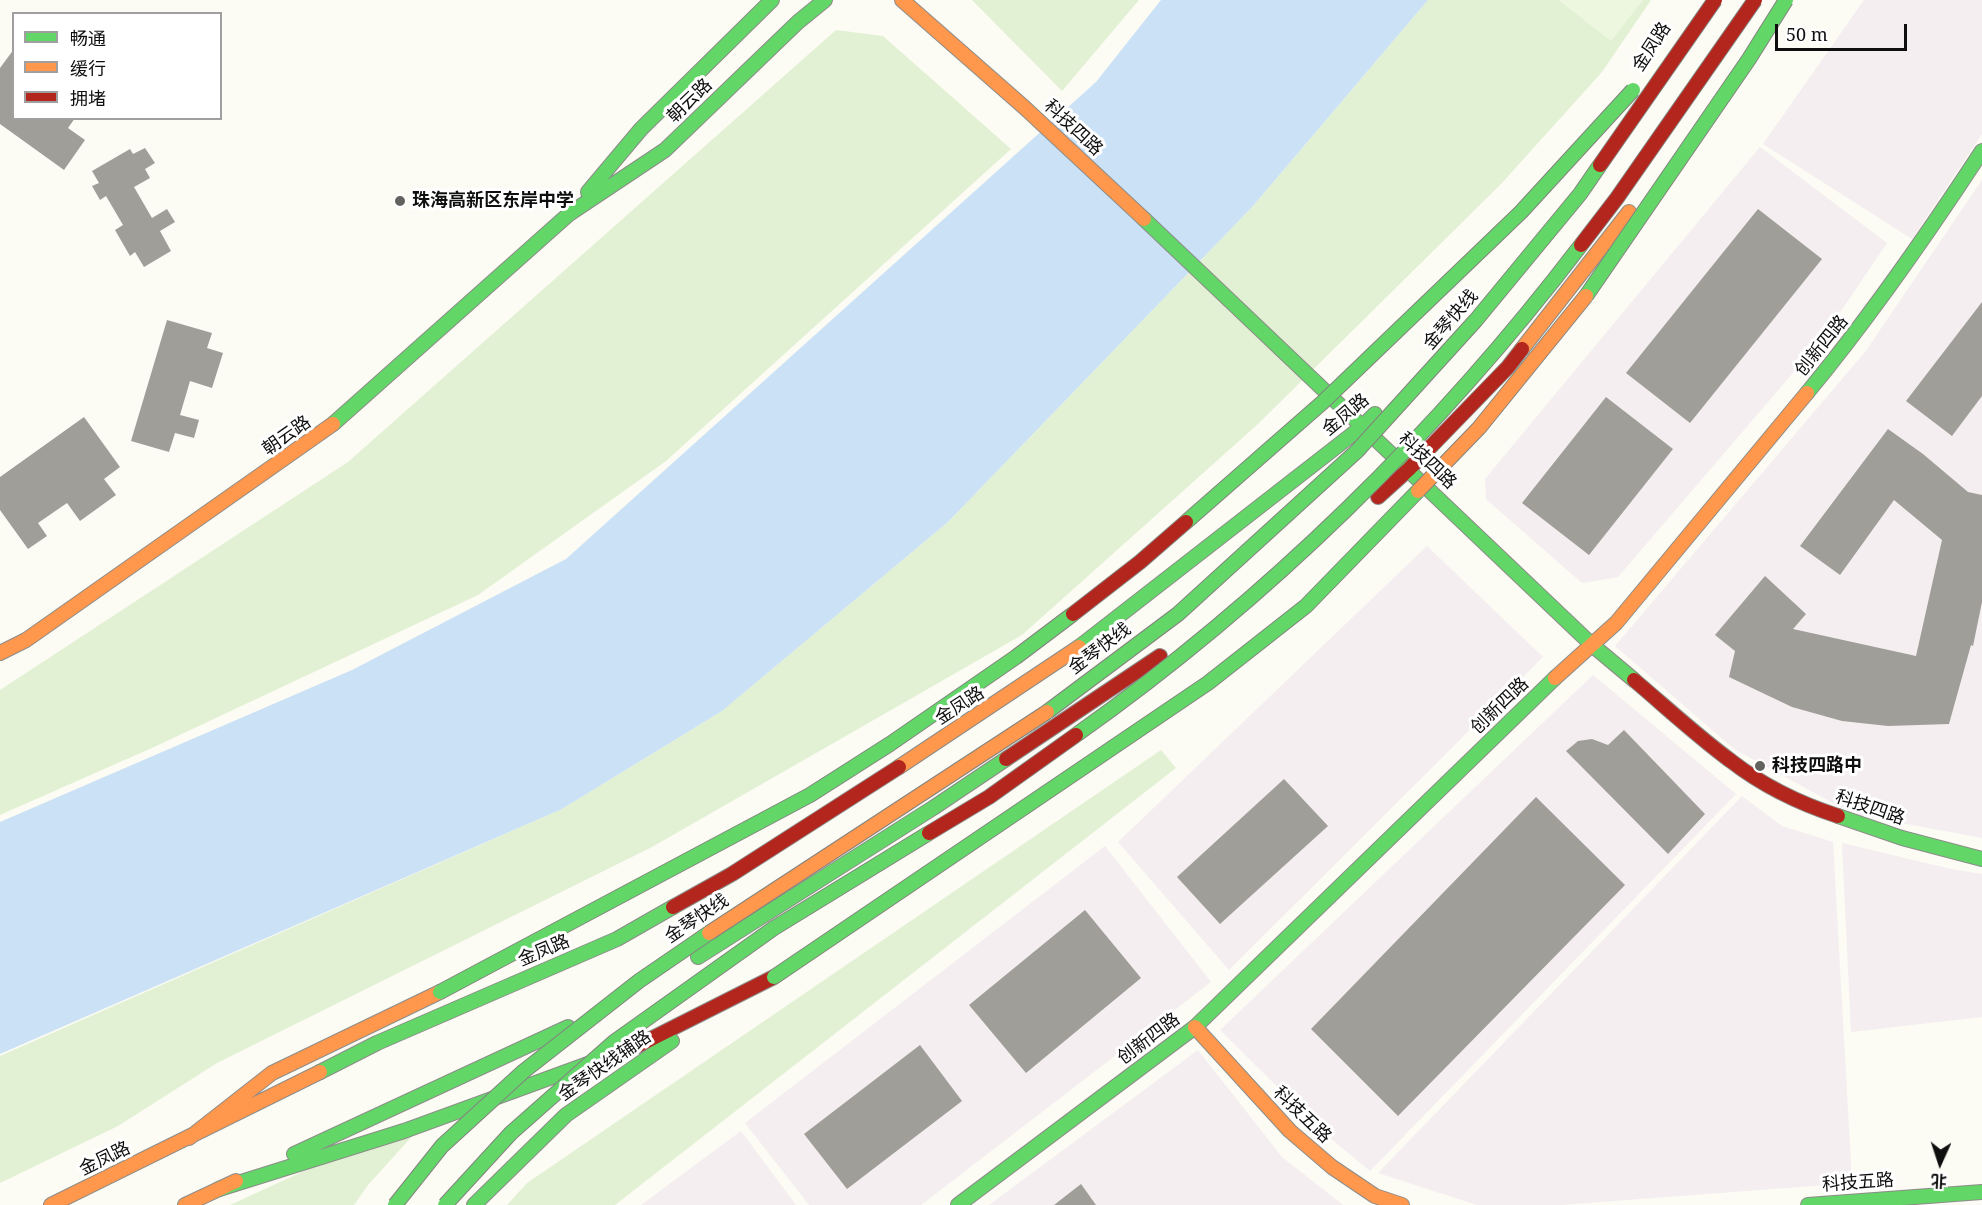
<!DOCTYPE html>
<html>
<head>
<meta charset="utf-8">
<style>
  body { margin:0 }
  #map { position:relative; width:1982px; height:1205px; overflow:hidden; background:#fcfbf4; font-family:"Noto Serif","Noto Sans SC",serif }
  canvas { display:block }
  .legend { position:absolute; left:12px; top:12px; width:210px; height:108px; box-sizing:border-box; background:#fff; border:2px solid #9f9f9f; margin:0; padding:8px 10px; list-style:none; font-size:18px; color:#0f0f0f }
  .legend li { display:flex; align-items:center; gap:12px; height:30px }
  .legend b { width:30px; border:2px solid #9f9f9f }
  .north { position:absolute; left:1910px; top:1133px; width:60px; height:60px; -webkit-text-stroke:4px #fff; paint-order:stroke; rotate:183deg; font-size:16px; font-weight:700; line-height:24px; text-align:center; color:#0f0f0f }
  .north::after { content:''; display:block; margin:auto; width:21px; height:27px; background:#0f0f0f; clip-path:polygon(50% 0,100% 100%,50% 72%,0 100%) }
  .scale { position:absolute; left:1775px; top:24px; width:132px; height:27px; box-sizing:border-box; border:3px solid #0f0f0f; border-top:0; padding-left:8px; font-size:18px; line-height:21px; white-space:nowrap; color:#0f0f0f; -webkit-text-stroke:4px #fff; paint-order:stroke }
</style>
</head>
<body>
<div id="map">
<canvas width="1982" height="1205"></canvas>
<ul class="legend">
<li><b style="height:8px;background:#63d668"></b>畅通</li>
<li><b style="height:8px;background:#ff974d"></b>缓行</li>
<li><b style="height:8px;background:#b3261e"></b>拥堵</li>
</ul>
<div class="north">北</div>
<div class="scale">50 m</div>
</div>
<script>
const ctx = document.querySelector('canvas').getContext('2d');
ctx.lineJoin = 'round';
function fill(path, color) { ctx.fillStyle = color; ctx.fill(path, 'evenodd'); }
function strokePath(path, color, width, dash) { ctx.strokeStyle = color; ctx.lineWidth = width; ctx.lineCap = dash ? 'butt' : 'round'; ctx.setLineDash(dash || []); ctx.stroke(path); }
function write(font, color, halo, rows, align = 'center') {
  ctx.font = font + ' "Noto Serif","Noto Sans SC",serif'; ctx.lineWidth = 6; ctx.setLineDash([]); ctx.textBaseline = 'middle'; ctx.strokeStyle = halo; ctx.fillStyle = color; for (const [text, x, y, turn = 0] of rows) {
    ctx.save(); ctx.translate(x, y); ctx.rotate((+turn || 0) * Math.PI / 180); ctx.textAlign = isNaN(turn) ? turn : align; if (halo) ctx.strokeText(text, 0, 0); ctx.fillText(text, 0, 0); ctx.restore();
  }
}
fill(new Path2D(`
  M1864,0h118v134l-70,105 -149,-95z
  M1760,147l127,96 -65,96 -204,238 -36,6 -96,-84 -1,-20z
  M1982,180v658l-129,-24 -119,-65 -119,-103 250,-294z
  M1427,546l116,111 -314,313 -111,-128z
  M1593,675l143,119 -366,377 -47,-39 -103,-102z
  M1742,796l40,30 51,16 19,341 -291,22h-84l-99,-32z
  M1842,843l109,26 31,5v143l-131,15z
  M1105,846l106,136 -290,223h-112l-64,-82z
  M1198,1050l84,107 61,48h-354z
  M741,1131l55,74h-155z`), '#f4eef0');
fill(new Path2D(`
  M972,0h167l-77,91z
  M1428,0h223l-49,72 -101,112 -243,240 -236,211 -370,212 -435,216 -99,63 -118,57v-127l562,-247 160,-98 226,-189 305,-316z
  M836,30l47,6 128,113 -345,312 -188,134 -324,152 -154,68v-125l348,-228z
  M1161,750l15,18 -561,437h-108l20,-22z
  M435,1111l-67,74 -14,20h-124z`), '#e2f1d4');
fill(new Path2D(`
  M1558,0h85l-32,41z`), '#edf6de');
fill(new Path2D(`
  M1161,0h267l-175,206 -305,316 -226,189 -160,98 -562,245v-232l352,-152 214,-111 530,-477z`), '#cbe1f5');
fill(new Path2D(`
  M14,49v69h61l-7,10 17,12 -21,30 -64,-46v-56z
  M145,148l10,15 -10,6 5,9 -16,9 18,31 15,-9 8,13 -15,9 11,20 -27,16 -9,-15 -5,4 -15,-26 8,-5 -17,-29 -6,4 -8,-14 7,-3 -7,-12 38,-22 3,5z
  M1758,209l64,50 -132,164 -64,-50z
  M1982,302v94l-30,40 -46,-35z
  M167,320l45,13 -5,15 16,5 -11,35 -22,-7 -10,34 19,5 -5,18 -19,-5 -6,19 -38,-11z
  M1606,397l67,52 -84,106 -67,-52z
  M84,417l36,50 -16,12 12,16 -36,26 -13,-18 -29,20 9,13 -19,13 -28,-39v-33z
  M1888,429l35,25 45,38 14,3v107l-9,44 -2,-1 -22,79 -61,2 -46,-5 -50,-14 -63,-30 6,-26 -20,-16 50,-59 41,38 -13,15 123,27 26,-116 -48,-40 -54,75 -40,-29z
  M1624,730l81,84 -37,40 -102,-103 12,-10 14,-2 16,6z
  M1284,779l44,47 -108,98 -43,-47z
  M1536,797l89,88 -227,231 -87,-87z
  M1085,910l56,68 -115,95 -57,-68z
  M920,1045l42,56 -115,88 -43,-55z
  M1081,1184l15,21h-42z`), '#a09e99');
const fast = new Path2D(`
  M588,192l53,-63 131,-129
  M1144,219l447,425 43,36
  M1807,393c64,-77 120,-158 175,-242
  M333,424l236,-210 96,-64 133,-128 27,-22
  M1079,647l284,-221 12,-12
  M1838,816l64,22 80,21
  M698,957l235,-149 73,-49
  M320,1072l57,-29 240,-104 56,-32
  M294,1154l274,-127
  M219,1189l185,-58 233,-85
  M474,1205l92,-90 106,-74
  M958,1205l237,-178 360,-349
  M1808,1205l174,-13`);
const slow = new Path2D(`
  M902,0l123,108 119,111
  M1522,349l107,-137
  M0,653l26,-13 307,-216
  M1555,678l61,-55 191,-230
  M899,767l180,-120
  M1195,1027l95,104 42,36 43,29 27,9
  M189,1138l83,-65 168,-81
  M51,1205l269,-133
  M185,1205l51,-24`);
const jam = new Path2D(`
  M1378,497l31,-28 99,-102 14,-18
  M1634,680c32,27 63,56 97,81 31,24 70,43 107,55
  M1006,759l154,-103
  M673,907l59,-33 167,-107
  M637,1046l137,-69`);
strokePath(fast, '#8c8c89', 16);
strokePath(slow, '#8c8c89', 16);
strokePath(jam, '#8c8c89', 16);
strokePath(fast, '#63d668', 14);
strokePath(slow, '#ff974d', 14);
strokePath(jam, '#b3261e', 14);
const fastBridge = new Path2D(`
  M1586,296l163,-237 37,-59
  M1186,522l137,-120 198,-190 112,-122
  M1047,712l131,-98 179,-163 119,-131 104,-126 20,-29
  M1076,735c192,-136 363,-304 505,-490
  M774,977l434,-294 98,-77 112,-115
  M440,992l370,-197 80,-51 126,-87 57,-43
  M395,1205l47,-59 82,-75 115,-90 70,-48
  M445,1205l66,-72 103,-91 160,-114 155,-95`);
const slowBridge = new Path2D(`
  M1418,491l61,-63 107,-132
  M709,933l338,-221`);
const jamBridge = new Path2D(`
  M1600,165l115,-165
  M1581,245l36,-47 138,-198
  M1073,614l67,-52 46,-40
  M929,833l60,-36 87,-62`);
strokePath(fastBridge, '#83837f', 16, []);
strokePath(slowBridge, '#83837f', 16, []);
strokePath(jamBridge, '#83837f', 16, []);
strokePath(fastBridge, '#63d668', 14);
strokePath(slowBridge, '#ff974d', 14);
strokePath(jamBridge, '#b3261e', 14);
for (const [x, y, r, color] of [
  [400,201,6,"#62625f"],
  [1760,766,6,"#62625f"]
]) { const dot = new Path2D(); dot.arc(x, y, r, 0, 2 * Math.PI); ctx.fillStyle = color; ctx.fill(dot); strokePath(dot, '#fff', 2); }
write('18px', '#0f0f0f', '#fff', [
  ["金凤路",1652,47,-57],
  ["朝云路",690,101,-44],
  ["科技四路",1073,128,43],
  ["金琴快线",1451,320,-49],
  ["创新四路",1822,346,-51],
  ["金凤路",1346,415,-40],
  ["朝云路",287,436,-35],
  ["科技四路",1427,461,44],
  ["金琴快线",1100,649,-37],
  ["金凤路",960,706,-33],
  ["创新四路",1500,706,-44],
  ["科技四路",1870,808,19],
  ["金琴快线",697,919,-34],
  ["金凤路",544,951,-23],
  ["创新四路",1149,1039,-37],
  ["金琴快线辅路",605,1066,-35],
  ["科技五路",1302,1115,44],
  ["金凤路",105,1159,-26],
  ["科技五路",1858,1183,-4]
]);
write('bold 18px', '#0f0f0f', '#fff', [
  ["珠海高新区东岸中学",412,201],
  ["科技四路中",1772,766]
], 'left');
</script>
</body>
</html>
